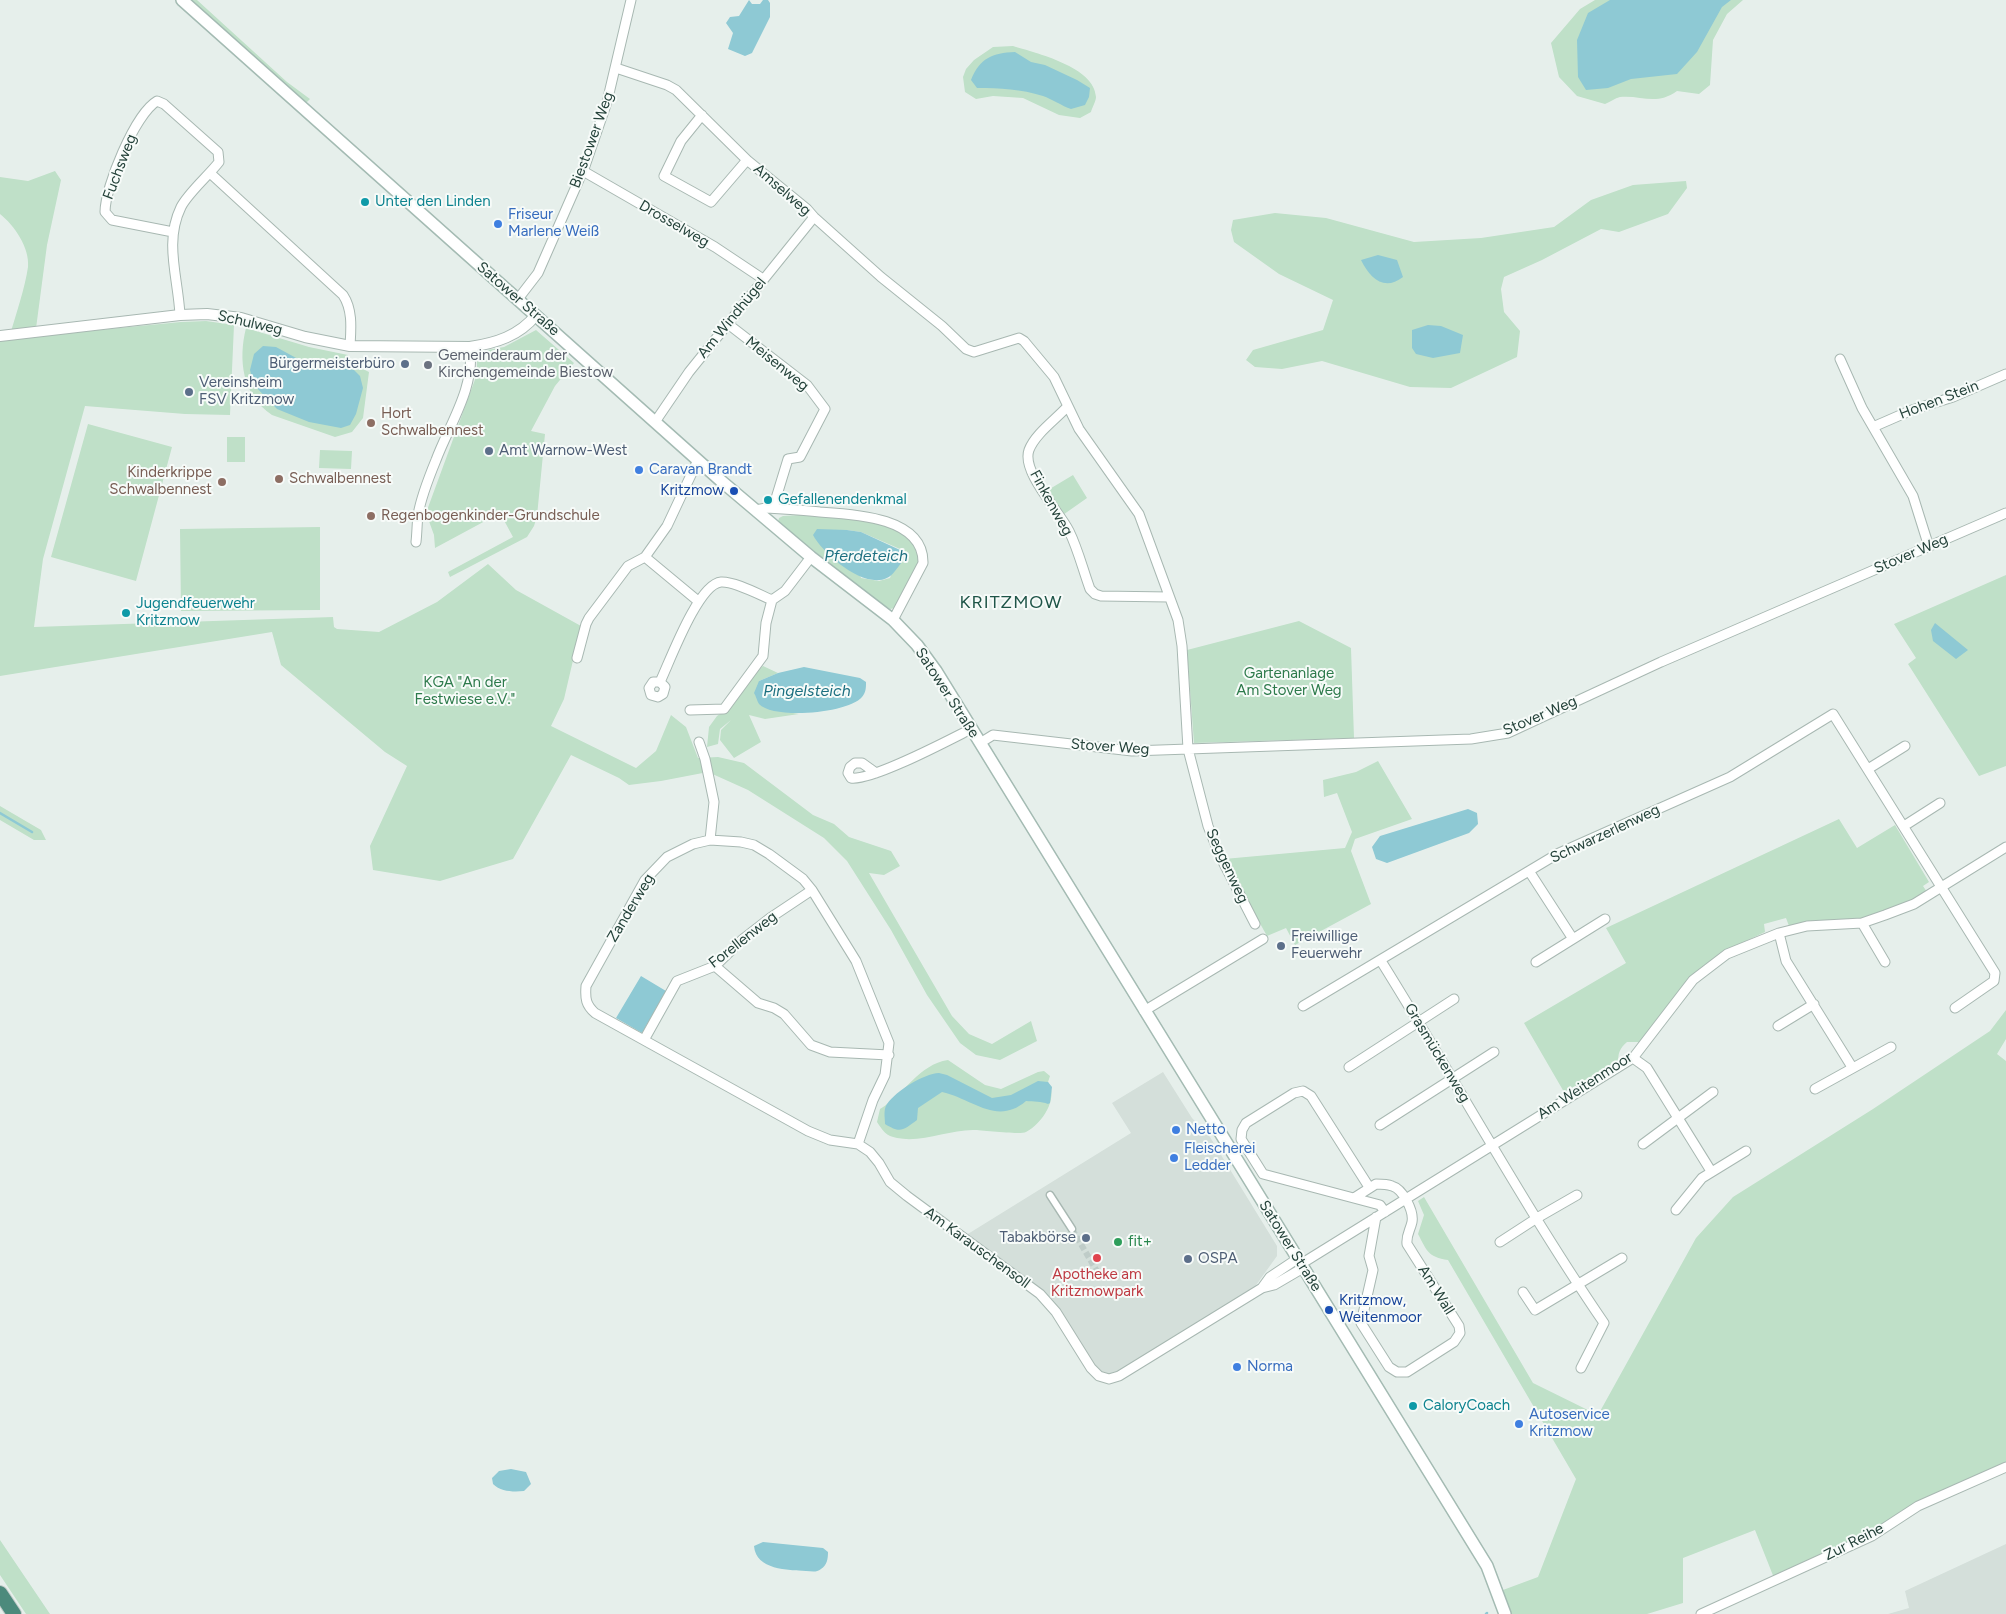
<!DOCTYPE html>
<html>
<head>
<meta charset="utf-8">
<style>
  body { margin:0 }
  canvas { display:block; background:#e6efeb }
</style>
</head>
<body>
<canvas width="2006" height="1614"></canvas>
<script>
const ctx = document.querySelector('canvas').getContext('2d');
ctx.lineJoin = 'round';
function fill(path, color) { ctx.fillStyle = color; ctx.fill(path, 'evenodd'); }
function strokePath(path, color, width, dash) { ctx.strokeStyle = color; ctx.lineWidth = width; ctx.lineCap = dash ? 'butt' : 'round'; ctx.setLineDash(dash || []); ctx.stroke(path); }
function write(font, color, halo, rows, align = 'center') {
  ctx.font = font + ' Figtree,sans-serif'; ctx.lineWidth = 4; ctx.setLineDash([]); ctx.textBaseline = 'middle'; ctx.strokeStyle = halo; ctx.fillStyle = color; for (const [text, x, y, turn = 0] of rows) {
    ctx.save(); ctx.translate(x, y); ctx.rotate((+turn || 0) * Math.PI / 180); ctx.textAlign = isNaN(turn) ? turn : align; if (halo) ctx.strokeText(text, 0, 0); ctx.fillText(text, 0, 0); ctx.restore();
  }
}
fill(new Path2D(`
  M1163,1072l29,46 18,19 67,109v10l-31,43 -127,77h-20l-43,-64 -93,-75 168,-104 -19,-30z
  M2006,1544v70h-118l21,-6 -4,-17z`), '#d4dfda');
fill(new Path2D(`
  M188,0h9l90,82 23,17 -4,4z
  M1595,0h148l-16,14 -14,26 -3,45 -11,9 -22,-3c-21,15 -35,4 -57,6 -5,1 -10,5 -15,7l-28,-8 -18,-19 -8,-34 29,-34z
  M1013,46c23,7 82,21 83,51 0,4 -4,11 -5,15l-11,6 -21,-3 -36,-17 -30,-2 -17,3 -11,-7 -2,-15 3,-8 8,-9 19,-13z
  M55,171l6,9 -14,65 -12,91 146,-14 25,-1 28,4 -4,90 -45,-1 -100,-8 -42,153 -9,68 299,-10 1,10 3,2 42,3 58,-30 51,-38 28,26 65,36 -17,73 -13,27 85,42 20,-17 15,-36 15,12 12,31 20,-1 26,6 69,52 21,9 15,13 42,14 9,15 -16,9 -15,-2 83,143 17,18 23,10 39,-23 6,20 -37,19 -24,-5 -16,-12 -33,-48 -36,-65 -44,-69 -23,-23 -76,-48 -40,-18 -47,9 -32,4 -10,-7 -48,-23 -58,104 -73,22 -67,-11 -3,-24 37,-80 -22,-14 -104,-87 -9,-33 -272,44v-340l10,-1c6,-21 15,-47 18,-68 2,-19 -14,-42 -28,-53v-37l28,4z
  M1686,181l1,7 -19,26 -49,18 -18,-3 -59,31 -38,17 -3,12 3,23 16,19 -3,26 -66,31 -41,-1 -88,-26 -40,8 -27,-2 -9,-7 7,-10 70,-20 10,-30 -54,-26 -45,-32 -3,-12 2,-10 42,-7 51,5 88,24 67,-4 73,-11 37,-27 42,-15z
  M246,328l63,19 39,8 3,8 18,9 -6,46 -11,14 -17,5 -63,-22c-30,-20 -34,-55 -26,-87z
  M536,330l38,33 -19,23 -24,45 14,3 -8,82 -3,10 -7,11 -77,40 -2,-5 65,-35 -13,-24 -65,35 -1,-13 -8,-22 51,-139v-22l27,-5z
  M88,424l84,23 -36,134 -85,-24z
  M227,437h18v25h-18z
  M320,450l32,1 -1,18 -32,-1z
  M1073,475l14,23 -27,19 -17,-24z
  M816,514c30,3 83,3 100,34 2,4 3,10 4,15l-25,45 -5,1 -14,-9 -98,-78 1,-4 4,-2zM847,530l14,2 39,17 -10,29 -11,3 -18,-3z
  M320,527v83l-139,1 -1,-82z
  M2006,575v191l-27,10 -71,-112 8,-6 -22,-34z
  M1299,621l52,27 3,90 -160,5 -7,-93z
  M763,666l15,7 -19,8 10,28 30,5 -34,5 -16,-4 12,27 -27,16 -14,-18 1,-10 10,-10 -11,9 -2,15 -11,3 2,-20 8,-11 12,-8 27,-36z
  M1378,761l34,58 -57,20 -4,12 20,53 -76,41 -9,-17 -19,8 -43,-77 121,-11 7,-16 -15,-39 -13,4 -1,-17 33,-8z
  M0,806l41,24 5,10h-12l-34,-20z
  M1839,819l18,29 38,-23 34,57 -6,4 4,6 -11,7 -55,20 -53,2 -19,5 -3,-8 -22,6 1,8 -40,19 -85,91h-13c-7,6 -10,12 -8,21l-55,29 -40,-69 102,-60 -20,-35z
  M2006,1010v29l-9,15 9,7v402l-98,44 -36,26 -98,45 -19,-48 -72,28v45l-36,11h-137l-7,-24 35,-13 38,-98 -128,-219c-20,-3 -21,-9 -30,-26l6,-19 -6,-14 6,-4 109,186 65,32 98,-177 37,-41 140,-88 117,-78z
  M948,1060l37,25 16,4 37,-17 6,-1 6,5 -2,6c11,16 -6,42 -22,50 -6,3 -43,-2 -53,-2 -25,0 -51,13 -76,8 -11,-2 -14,-7 -20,-16l3,-13c24,-14 39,-45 68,-49z
  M0,1540l50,74h-24l-26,-39z`), '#bfe0c8');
fill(new Path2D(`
  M749,0l3,4h8l3,-4h5l2,3v14l-18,36 -7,3 -17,-7 5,-16 -7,-10 4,-6 9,-1z
  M1610,0h121l-9,7 -25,45 -20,22 -46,5 -23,9 -22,2 -8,-13 -1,-37 11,-27z
  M1015,52l16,10 14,3 32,15 13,8 -1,9 -4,8 -14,4c-9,-3 -19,-10 -28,-13 -22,-7 -43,-8 -66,-8l-6,-8c9,-22 21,-27 44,-28z
  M1378,255l19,5 6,17c-19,15 -33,1 -42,-17z
  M1428,325l13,1 22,9 -3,18 -27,5 -17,-4 -4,-6v-18z
  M263,346l13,1 22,12 56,11 6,6 3,12 -7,26 -6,11 -9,3 -32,-6 -32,-13 -23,-24 -4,-15 4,-16z
  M817,529l30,1 14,2 39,18 4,4c-1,7 -4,11 -9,17 -20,28 -71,-15 -82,-36z
  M1935,623l33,27 -12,9 -23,-18 -2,-11z
  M804,667l56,11 6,4c0,6 0,10 -4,15 -13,16 -88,23 -103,7 -2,-3 -3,-8 -5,-11l5,-12 19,-8z
  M1468,809l9,4 1,11 -9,9 -82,30 -11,-4 -4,-12 8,-11z
  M641,976l25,15 -24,42 -26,-15z
  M939,1073l8,2 45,23 19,-3 27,-14 10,1 4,5 -2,16 -2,1c-7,-3 -14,-2 -22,-3 -29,25 -53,-2 -84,-9l-24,16 -1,12c-14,10 -16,14 -32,4 0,-6 -2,-14 2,-20 9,-13 36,-30 52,-31z
  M511,1469l15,3 5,12 -7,7c-10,1 -23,1 -31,-7l-1,-6 7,-7z
  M763,1542l60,6 5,4c0,7 -1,13 -7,17 -5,4 -10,2 -15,2 -18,-1 -50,-1 -52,-25z`), '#8ec9d4');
strokePath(new Path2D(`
  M0,813l32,19
  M1486,1614l1,-1`), '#8ec9d4', 2.5);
strokePath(new Path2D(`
  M1072,1229l29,49`), '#bfccc8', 6, [6, 3]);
const pedestrian = new Path2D(`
  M1050,1195l22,34`);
const minor = new Path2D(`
  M616,68l51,17 9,5 71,70 60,49 7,8 67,60 61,49 24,23 8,3 45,-14 5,3 30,36 25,52 60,85 39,106 4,26 6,103 20,77 12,30 35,68
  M702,115l-21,26 -17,35 47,26 36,-42
  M583,171l132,76 48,32
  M210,173l133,122c10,15 8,34 7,51
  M173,232l-61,-12 -7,-8c0,-25 30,-98 52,-111l7,3 54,48 1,10c-10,13 -31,31 -38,45 -17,35 -3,70 -1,108
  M518,299l20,-26 47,-107 22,-64 24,-102
  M728,324l79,61 18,24 -25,48 -12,2 -15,49
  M1840,359l22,49 51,88 16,51
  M1067,407c-12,13 -32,27 -38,43 -8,22 31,62 40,81 9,18 14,39 21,58l5,5 6,2 68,1
  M655,422l34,-50 125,-155
  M1873,427l39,-17 41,-13 53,-23
  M756,510l10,-2c18,1 36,2 54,4 33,2 104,5 103,51l-30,57
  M416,542c1,-9 1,-18 2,-27 3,-18 11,-38 18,-55 14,-37 39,-72 34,-113
  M645,557l53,44
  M577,658l9,-34 3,-6 39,-52 17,-9 22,-31 31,-66
  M653,682h7l5,5 -2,7 -5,3 -7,-2 -2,-7z
  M660,682c10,-21 38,-98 61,-100 13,-1 39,13 51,18l13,-9 26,-34
  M690,710l34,-1 39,-53 3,-33 6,-23
  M699,742l6,17 9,43 -4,38
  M980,743l13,-8 139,16 339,-12 37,-6 153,-71 345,-149
  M1868,769l37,-23
  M876,773l-14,-10h-7l-5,4 -2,6 3,5c21,3 98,-38 120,-49
  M1904,826l36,-23
  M1529,871l44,68
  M1862,923l23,39
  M1779,933l7,28 66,106
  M1381,961c75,120 143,245 223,362l-23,45
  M1536,962l69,-43
  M715,966l43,37 16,5 10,6 27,31 19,7 59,3
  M1303,1006l256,-153 171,-76 103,-63 162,259 -1,8 -39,27
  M1144,1011l119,-72
  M1778,1026l36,-22
  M644,1040l33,-59 38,-15 28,-27 27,-21 42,-28
  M1633,1058l14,10 64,103
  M1349,1067l105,-68
  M1815,1089l76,-42
  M1380,1125l114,-73
  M858,1144l15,-44 12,-25 4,-32 -33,-82 -44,-71 -9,-11 -34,-25 -15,-9 -13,-3 -31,-2 -17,4 -26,13 -22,23 -59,106c-1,13 0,19 9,27l213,118 22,9 28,4 12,8 9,11 11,19 17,14 133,98 16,18 35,56 8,8 10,3 10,-3 143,-88 12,-3 29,-17
  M1643,1144l70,-52
  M1369,1187l-58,-91 -8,-5 -9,2 -48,30 -4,7 -1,9 22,35 117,31 5,7
  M1354,1198l22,-14c5,0 11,0 16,2 11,3 22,25 20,36 -2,9 -6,13 -5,22l52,82 1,7 -6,9 -47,30h-10l-8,-5 -28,-44 12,-53 -4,-14 7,-39
  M1676,1210l26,-32 44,-27
  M1500,1242l37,-24 40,-23
  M1301,1264l332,-206 60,-78 34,-26 52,-21 28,-7 55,-3 23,-8 29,-11 92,-57
  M1262,1288l8,-11 27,-18
  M1523,1292l12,18 87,-52
  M1701,1614l171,-78 46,-30 88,-39`);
const tertiary = new Path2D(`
  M0,336l180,-21 27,-1 34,4 64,19 45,9 120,1c26,-4 49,-11 66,-32`);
const secondary = new Path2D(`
  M182,0l538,480 91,77 82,63 24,25 19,26 551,895 18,48`);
const trunk = new Path2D(`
  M0,1593l14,21`);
strokePath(pedestrian, '#a8b8b2', 9);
strokePath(minor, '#a8b8b2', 11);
strokePath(tertiary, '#a8b8b2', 12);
strokePath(secondary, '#a4bbb3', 14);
strokePath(trunk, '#c2cac8', 16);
strokePath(pedestrian, '#fff', 6);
strokePath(minor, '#fff', 9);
strokePath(tertiary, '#fff', 10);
strokePath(secondary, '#fff', 11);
strokePath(trunk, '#4c8a7c', 14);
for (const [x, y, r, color] of [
  [365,202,5,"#0f9aa8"],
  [498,224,5,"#3f7fe0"],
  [405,364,5,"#5c6f8a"],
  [428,365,5,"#6b7280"],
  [189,392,5,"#5c6f8a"],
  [371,423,5,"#8d6e63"],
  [489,451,5,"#5c6f8a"],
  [639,470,5,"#3f7fe0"],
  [279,479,5,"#8d6e63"],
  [222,482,5,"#8d6e63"],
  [734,491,5,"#1a4fb4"],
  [768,500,5,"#0f9aa8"],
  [371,516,5,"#8d6e63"],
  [126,613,5,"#0f9aa8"],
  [1281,946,5,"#5c6f8a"],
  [1176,1130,5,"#3f7fe0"],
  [1174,1158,5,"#3f7fe0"],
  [1086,1238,5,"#5c6f8a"],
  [1118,1242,5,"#2e9e5b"],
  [1097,1258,5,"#e0444e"],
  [1188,1259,5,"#5c6f8a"],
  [1329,1310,5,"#1a4fb4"],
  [1237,1367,5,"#3f7fe0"],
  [1413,1406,5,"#0f9aa8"],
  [1519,1424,5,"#3f7fe0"]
]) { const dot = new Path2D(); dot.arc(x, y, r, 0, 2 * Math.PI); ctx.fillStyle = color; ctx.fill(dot); strokePath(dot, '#f7fbf9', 2); }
write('15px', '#24423a', '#f7fbf9', [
  ["Biestower Weg",592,140,-70],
  ["Fuchsweg",120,167,-69],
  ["Amselweg",782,190,41],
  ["Drosselweg",674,224,30],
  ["Satower Straße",518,299,41],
  ["Am Windhügel",732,318,-51],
  ["Schulweg",250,323,13],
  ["Meisenweg",777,364,39],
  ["Hohen Stein",1939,400,-21],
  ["Finkenweg",1051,503,61],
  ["Stover Weg",1911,554,-23],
  ["Satower Straße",947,693,57],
  ["Stover Weg",1540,716,-23],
  ["Stover Weg",1110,747,4],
  ["Schwarzerlenweg",1605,834,-25],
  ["Seggenweg",1227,866,65],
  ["Zanderweg",631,908,-59],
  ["Forellenweg",743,940,-38],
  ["Grasmückenweg",1437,1053,59],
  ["Am Weitenmoor",1585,1086,-33],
  ["Satower Straße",1290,1246,58],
  ["Am Karauschensoll",977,1248,36],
  ["Am Wall",1436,1290,58],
  ["Zur Reihe",1854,1542,-27]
]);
write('15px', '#0d838f', '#f7fbf9', [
  ["Unter den Linden",375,202],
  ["Gefallenendenkmal",778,500],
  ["Jugendfeuerwehr",136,604],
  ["Kritzmow",136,621],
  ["CaloryCoach",1423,1406]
], 'left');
write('15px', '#366cbe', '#f7fbf9', [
  ["Friseur",508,215],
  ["Marlene Weiß",508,232],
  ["Caravan Brandt",649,470],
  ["Netto",1186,1130],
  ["Fleischerei",1184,1149],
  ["Ledder",1184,1166],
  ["Norma",1247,1367],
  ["Autoservice",1529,1415],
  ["Kritzmow",1529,1432]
], 'left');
write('15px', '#5b616d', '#f7fbf9', [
  ["Gemeinderaum der",438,356],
  ["Kirchengemeinde Biestow",438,373]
], 'left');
write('15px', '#4e5e75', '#f7fbf9', [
  ["Bürgermeisterbüro",395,364,"right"],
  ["Vereinsheim",199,383],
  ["FSV Kritzmow",199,400],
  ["Amt Warnow-West",499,451],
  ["Freiwillige",1291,937],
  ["Feuerwehr",1291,954],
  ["Tabakbörse",1076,1238,"right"],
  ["OSPA",1198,1259]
], 'left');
write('15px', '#785e54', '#f7fbf9', [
  ["Hort",381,414],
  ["Schwalbennest",381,431],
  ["Kinderkrippe",212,473,"right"],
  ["Schwalbennest",212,490,"right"],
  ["Schwalbennest",289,479],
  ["Regenbogenkinder-Grundschule",381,516]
], 'left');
write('15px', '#164399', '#f7fbf9', [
  ["Kritzmow",724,491],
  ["Kritzmow,",1339,1301,"left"],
  ["Weitenmoor",1339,1318,"left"]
], 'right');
write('15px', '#2d7a4b', '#f7fbf9', [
  ["Gartenanlage",1289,674],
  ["Am Stover Weg",1289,691],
  ["KGA \"An der",465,683],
  ["Festwiese e.V.\"",465,700]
]);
write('15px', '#27864d', '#f7fbf9', [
  ["fit+",1128,1242]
], 'left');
write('15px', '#be3a42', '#f7fbf9', [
  ["Apotheke am",1097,1275],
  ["Kritzmowpark",1097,1292]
]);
write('italic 16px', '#1c6f80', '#f7fbf9', [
  ["Pferdeteich",866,556],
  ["Pingelsteich",807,691]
]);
ctx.letterSpacing = '1px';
write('18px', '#1f5548', '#f7fbf9', [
  ["KRITZMOW",1011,603]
]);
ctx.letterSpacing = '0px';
</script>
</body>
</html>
